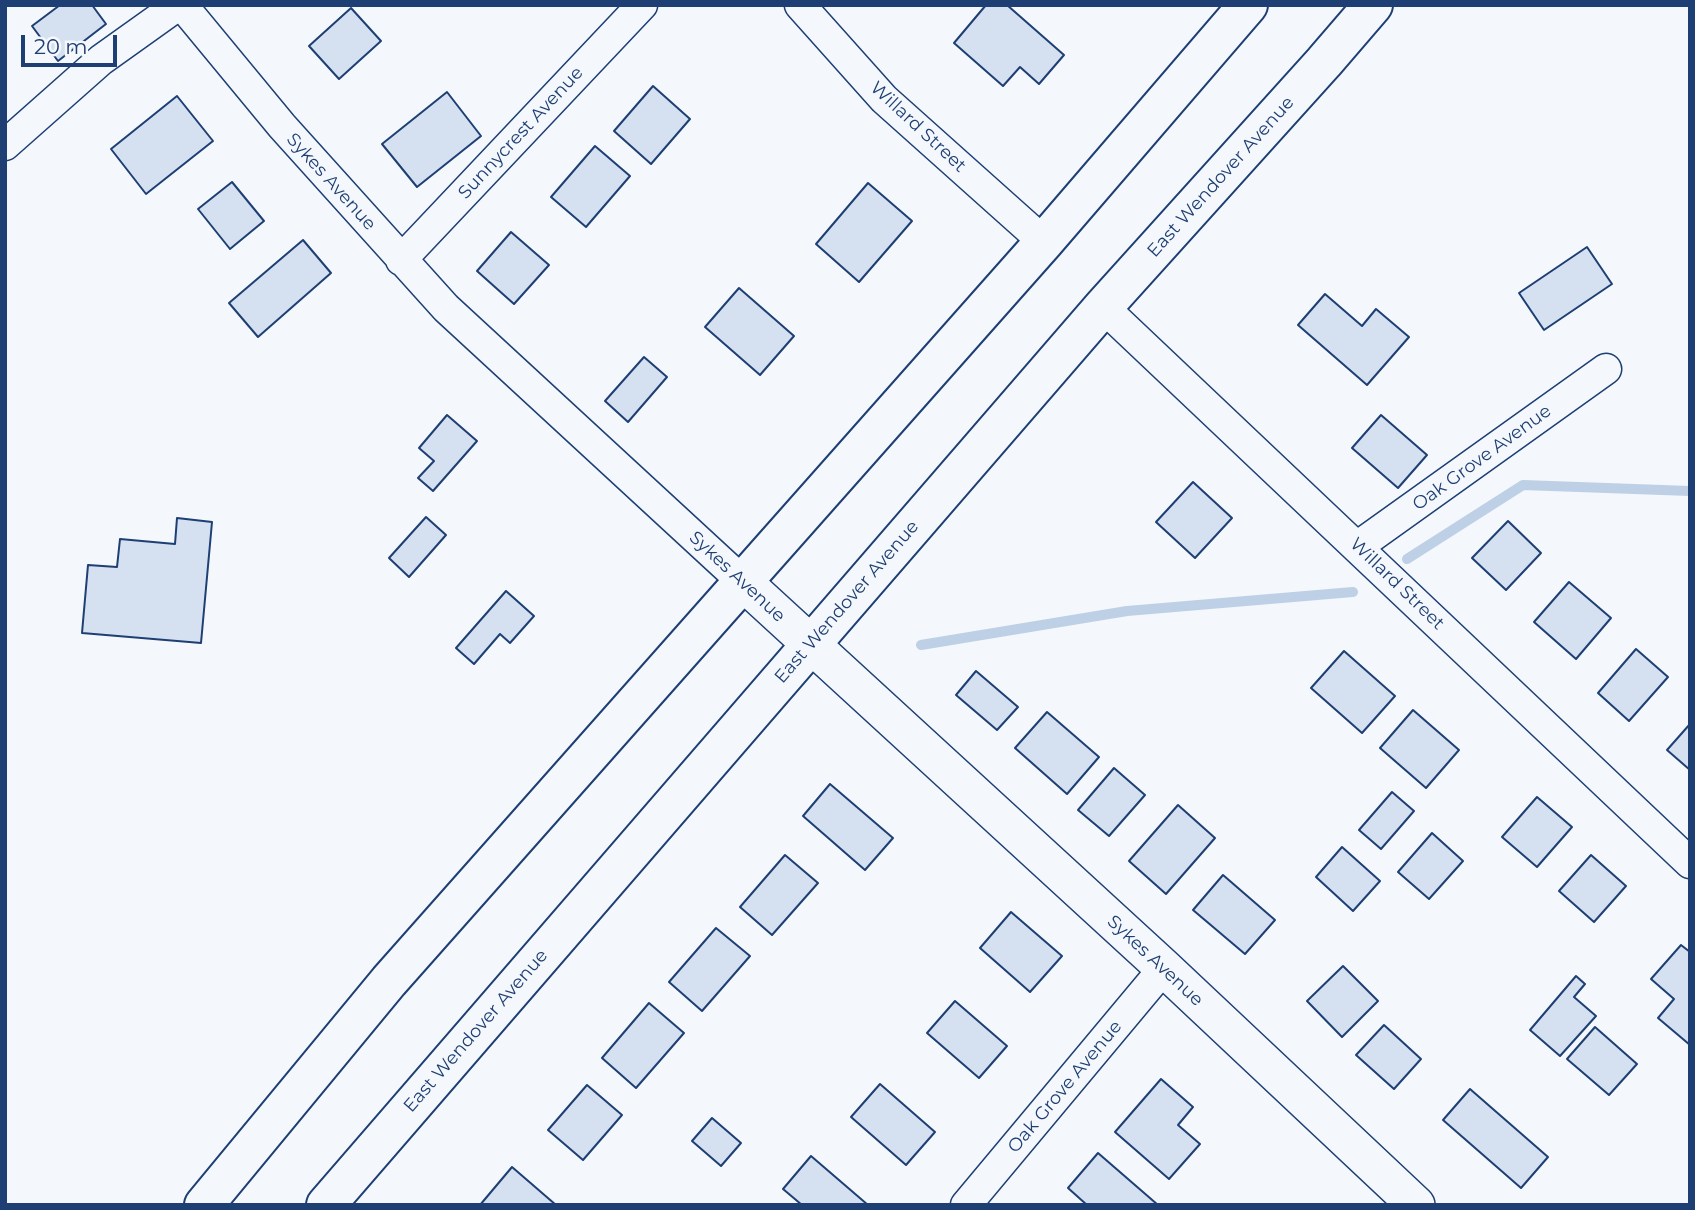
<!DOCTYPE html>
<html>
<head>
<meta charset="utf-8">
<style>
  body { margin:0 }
  #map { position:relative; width:1695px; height:1210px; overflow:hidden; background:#f4f7fb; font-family:Montserrat,sans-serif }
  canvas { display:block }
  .frame { position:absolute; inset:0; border:7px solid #1d3f73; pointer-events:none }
  .scale { position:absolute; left:21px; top:35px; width:96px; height:32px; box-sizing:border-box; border:4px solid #1d3f73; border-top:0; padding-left:9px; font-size:21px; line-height:24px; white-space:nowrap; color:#1d3f73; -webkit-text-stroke:5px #f4f7fb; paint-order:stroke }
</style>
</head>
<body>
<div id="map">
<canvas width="1695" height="1210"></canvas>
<div class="frame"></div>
<div class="scale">20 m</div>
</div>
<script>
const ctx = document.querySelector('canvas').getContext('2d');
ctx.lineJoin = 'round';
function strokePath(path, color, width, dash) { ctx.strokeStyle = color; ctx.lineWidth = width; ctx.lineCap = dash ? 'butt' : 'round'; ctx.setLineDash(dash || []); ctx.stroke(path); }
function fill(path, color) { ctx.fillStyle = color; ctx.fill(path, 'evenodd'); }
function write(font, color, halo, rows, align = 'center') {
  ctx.font = font + ' Montserrat,sans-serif'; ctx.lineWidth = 5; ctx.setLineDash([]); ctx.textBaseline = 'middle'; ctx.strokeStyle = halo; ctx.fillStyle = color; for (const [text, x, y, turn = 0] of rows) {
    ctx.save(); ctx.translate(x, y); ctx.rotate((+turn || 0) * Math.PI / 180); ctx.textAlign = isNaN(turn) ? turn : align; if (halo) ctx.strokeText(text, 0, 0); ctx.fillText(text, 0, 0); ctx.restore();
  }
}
strokePath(new Path2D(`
  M1407,559l116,-74 167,6
  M921,645l206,-34 226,-19`), '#bed0e5', 10);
const building = new Path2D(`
  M60,5h32l14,19 -48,37 -26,-35z
  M986,5h21l57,50 -25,29 -19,-17 -17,19 -49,-43z
  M351,8l30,33 -42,38 -30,-33z
  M653,86l37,33 -39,45 -37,-33z
  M447,92l34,44 -64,51 -35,-43z
  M177,96l36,45 -67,53 -35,-45z
  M595,146l35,30 -44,51 -35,-30z
  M232,182l32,39 -34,28 -32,-40z
  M868,183l44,38 -53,61 -43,-38z
  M511,232l38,33 -35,39 -37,-33z
  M303,240l28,33 -73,64 -29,-34z
  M1587,247l25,37 -68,46 -25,-37z
  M739,288l55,48 -34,39 -55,-48z
  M1325,294l37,32 14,-17 33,28 -42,48 -69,-60z
  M644,357l23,20 -39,45 -23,-21z
  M447,415l30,26 -44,50 -15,-13 16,-17 -15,-13z
  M1381,415l46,40 -29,33 -46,-40z
  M1193,482l39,36 -37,40 -39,-36z
  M426,517l20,18 -37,42 -20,-19z
  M177,518l35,4 -11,121 -119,-10 6,-68 29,2 3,-28 55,5z
  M1508,521l33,32 -35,37 -34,-32z
  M1569,582l42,36 -35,41 -42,-37z
  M506,591l28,25 -24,27 -10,-9 -26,30 -18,-16z
  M1636,649l32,28 -39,44 -31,-28z
  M1344,651l51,45 -33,37 -51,-45z
  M976,671l42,36 -21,23 -41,-35z
  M1413,710l46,40 -33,38 -46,-40z
  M1047,712l52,45 -32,37 -52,-46z
  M1690,724v46l-23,-20z
  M1114,768l31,27 -36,41 -31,-26z
  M830,784l63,54 -28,32 -62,-54z
  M1392,792l22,19 -33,38 -22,-19z
  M1537,797l35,30 -35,40 -35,-30z
  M1178,805l37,33 -49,56 -37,-33z
  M1432,833l31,28 -34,38 -31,-27z
  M1342,847l38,34 -27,30 -37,-34z
  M785,855l33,28 -46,52 -32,-28z
  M1591,855l35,31 -32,36 -35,-31z
  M1223,875l52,45 -30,34 -52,-44z
  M1011,912l51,44 -32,36 -50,-44z
  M716,928l34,28 -48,55 -33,-29z
  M1681,945l9,7v93l-32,-27 16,-19 -23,-20z
  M1343,966l35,35 -36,36 -35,-36z
  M1576,976l9,8 -11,13 22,19 -36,40 -30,-26z
  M955,1001l52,45 -28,32 -52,-45z
  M649,1003l35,30 -48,55 -34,-30z
  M1384,1025l37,34 -27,30 -38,-34z
  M1595,1027l42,37 -28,31 -42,-36z
  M1161,1079l32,28 -15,18 22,19 -31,35 -54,-47z
  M880,1084l55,48 -29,33 -55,-48z
  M587,1085l35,30 -39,45 -35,-30z
  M1470,1089l78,68 -27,31 -78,-68z
  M712,1118l29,25 -20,23 -29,-25z
  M1098,1153l60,52h-71l-19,-17z
  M811,1156l57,49h-66l-19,-16z
  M512,1167l44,38h-76z`);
fill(building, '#d5e0f0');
strokePath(building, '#1d3f73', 2);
const minor = new Path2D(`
  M182,5l100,121 164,182 296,273
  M800,5l84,94 160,143
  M5,145l96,-85 77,-55
  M401,260l241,-255
  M1103,307l587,556
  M1357,547l249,-178
  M966,1205l198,-237`);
const tertiary = new Path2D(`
  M742,581l422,387 252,237`);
const trunk = new Path2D(`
  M204,1205l185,-224 655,-739 204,-237
  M326,1205l777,-898 221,-245 49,-57`);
strokePath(minor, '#1d3f73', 33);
strokePath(tertiary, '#1d3f73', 40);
strokePath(trunk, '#1d3f73', 42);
strokePath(minor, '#f4f7fb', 30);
strokePath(tertiary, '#f4f7fb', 37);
strokePath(trunk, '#f4f7fb', 38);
write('18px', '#1d3f73', '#f4f7fb', [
  ["Willard Street",918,127,43],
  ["Sunnycrest Avenue",521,133,-47],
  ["East Wendover Avenue",1221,177,-48],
  ["Sykes Avenue",331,182,48],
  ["Oak Grove Avenue",1482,458,-36],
  ["Sykes Avenue",737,577,43],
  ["Willard Street",1397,584,44],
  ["East Wendover Avenue",847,602,-49],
  ["Sykes Avenue",1155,961,43],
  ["East Wendover Avenue",476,1031,-49],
  ["Oak Grove Avenue",1065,1087,-50]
]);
</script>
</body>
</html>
